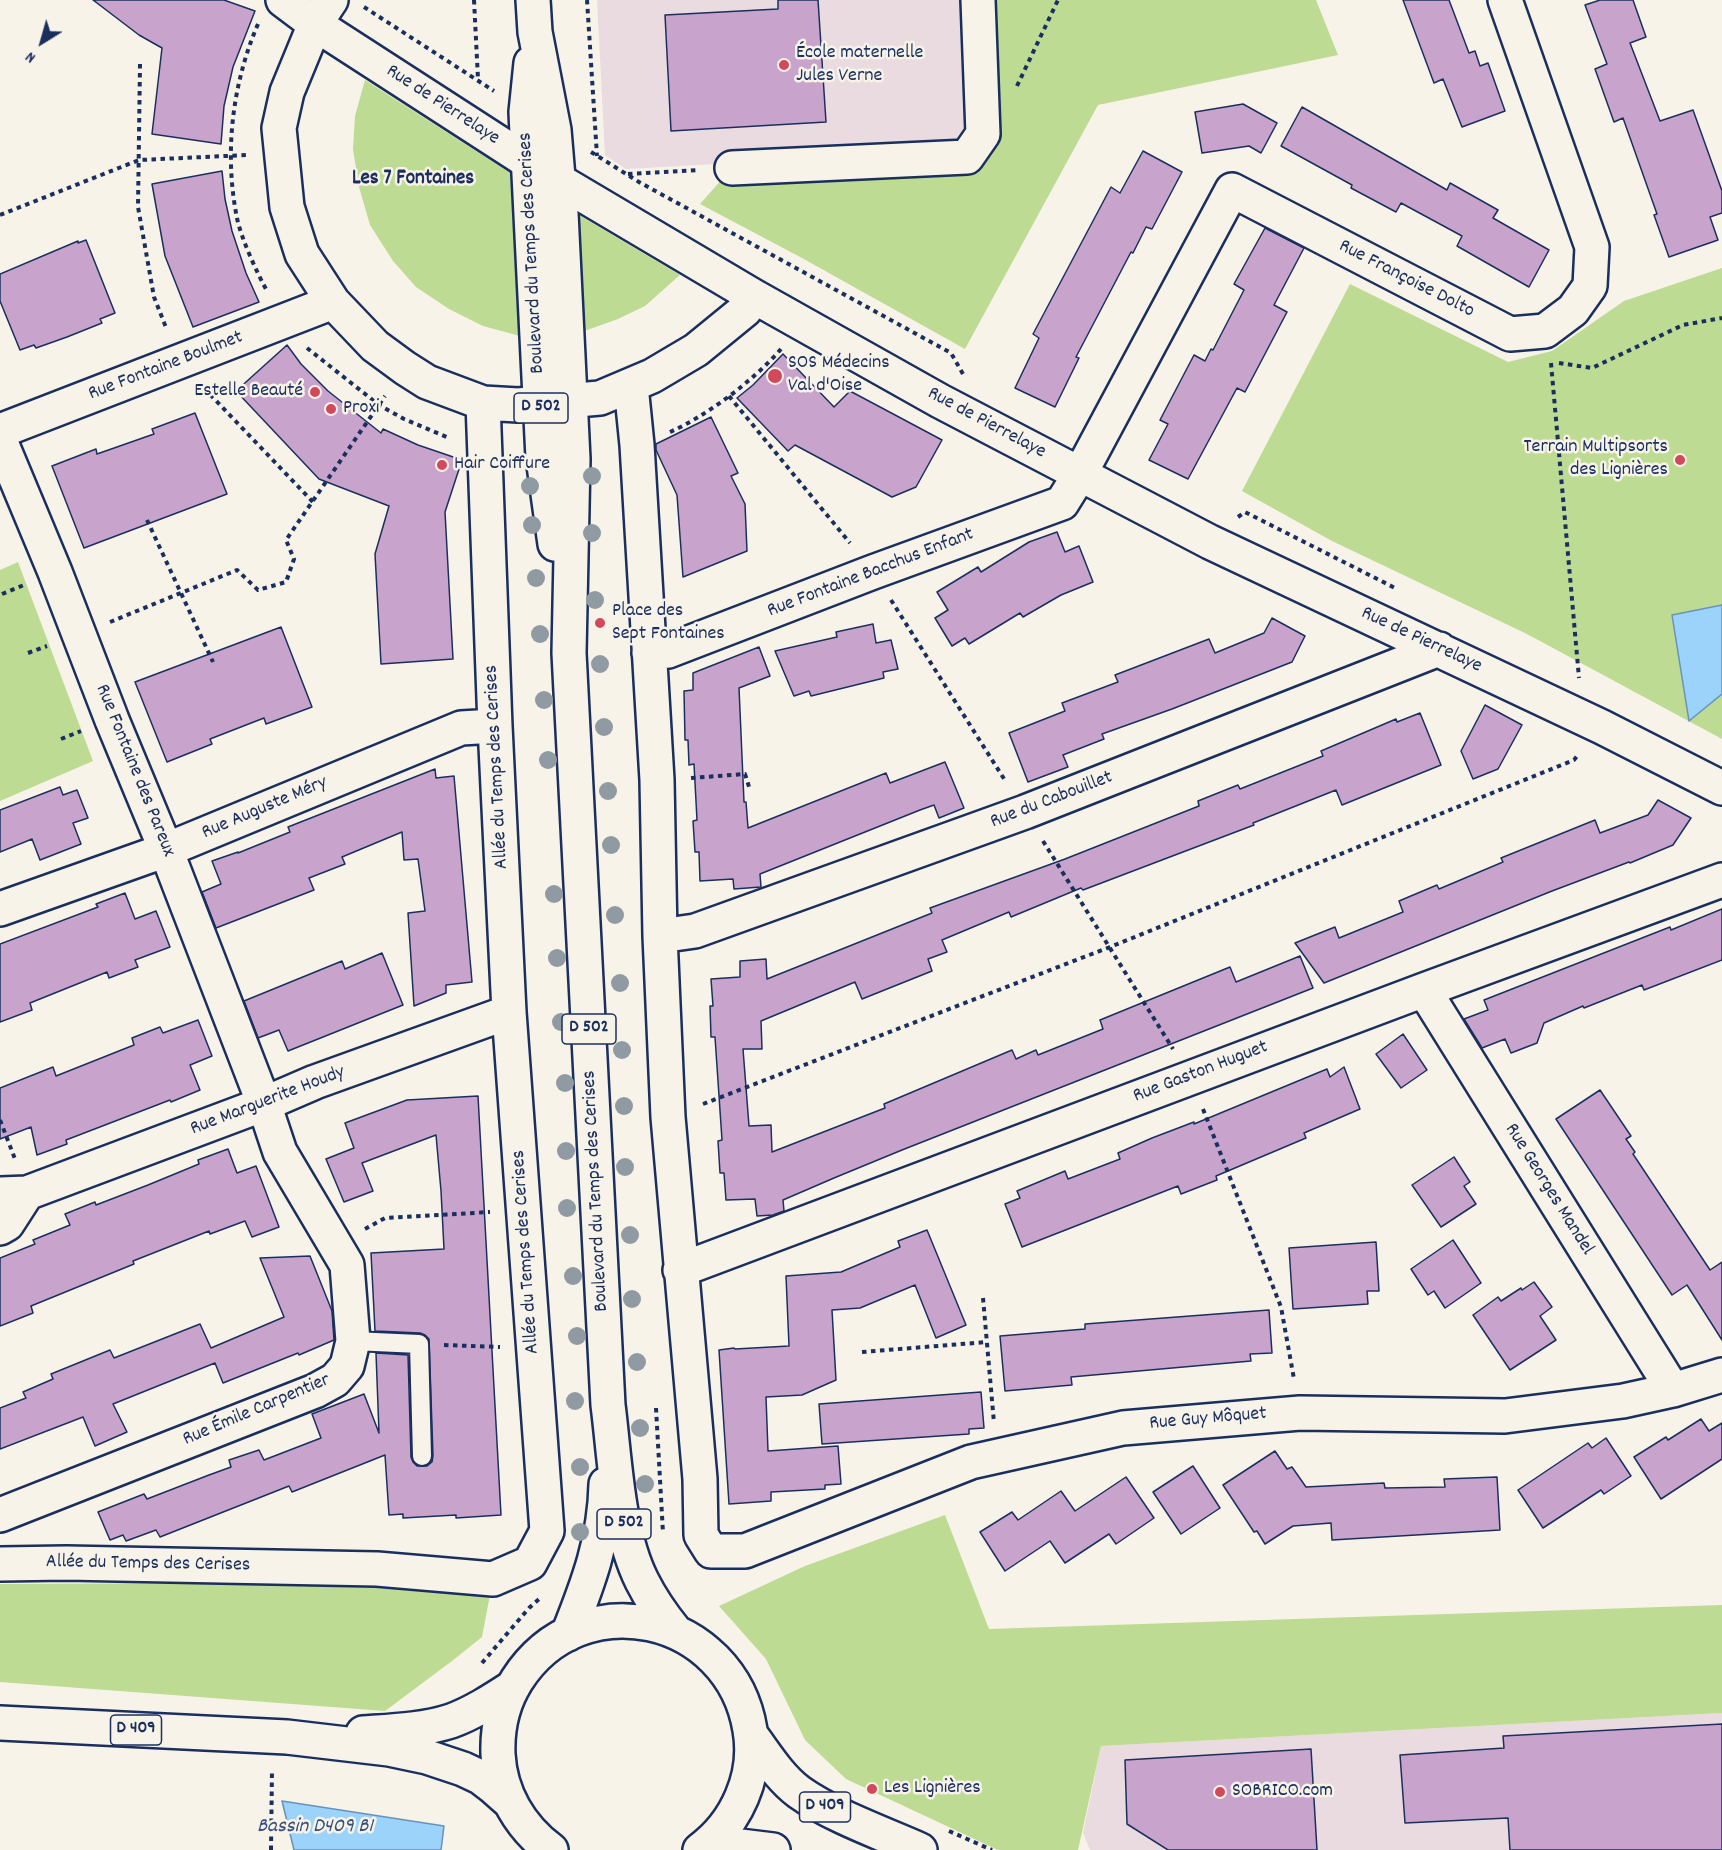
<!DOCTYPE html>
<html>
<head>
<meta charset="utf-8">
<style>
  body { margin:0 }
  #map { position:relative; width:1722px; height:1850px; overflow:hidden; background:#f7f3e8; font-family:Dekko,sans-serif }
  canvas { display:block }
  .north { position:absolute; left:12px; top:12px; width:60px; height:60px; -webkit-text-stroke:4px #f7f3e8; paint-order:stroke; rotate:217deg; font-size:16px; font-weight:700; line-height:24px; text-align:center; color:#1b2f5e }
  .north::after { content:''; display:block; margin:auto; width:21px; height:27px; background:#1b2f5e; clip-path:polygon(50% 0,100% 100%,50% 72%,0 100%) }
</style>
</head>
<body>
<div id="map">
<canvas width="1722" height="1850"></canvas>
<div class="north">N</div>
</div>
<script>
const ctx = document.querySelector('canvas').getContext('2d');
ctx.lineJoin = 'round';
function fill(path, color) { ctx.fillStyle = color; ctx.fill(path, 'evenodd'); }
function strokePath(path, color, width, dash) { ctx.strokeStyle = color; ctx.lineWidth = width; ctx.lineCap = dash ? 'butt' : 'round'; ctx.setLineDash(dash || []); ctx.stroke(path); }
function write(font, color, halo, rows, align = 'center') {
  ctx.font = font + ' Dekko,sans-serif'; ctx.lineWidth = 5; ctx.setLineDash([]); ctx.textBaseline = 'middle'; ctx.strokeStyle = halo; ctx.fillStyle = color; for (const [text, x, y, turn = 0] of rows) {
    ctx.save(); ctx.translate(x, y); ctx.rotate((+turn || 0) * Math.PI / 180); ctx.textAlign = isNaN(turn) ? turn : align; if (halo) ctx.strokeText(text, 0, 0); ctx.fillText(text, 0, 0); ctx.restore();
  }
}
fill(new Path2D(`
  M597,0h365l10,131 -19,20 -327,18 -21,-14z
  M1722,1713v137h-632l-7,-17 18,-87z`), '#e9dbe0');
fill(new Path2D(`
  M980,0h336l22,55 -240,50 -133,244 -163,-91 -102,-54 32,-36 235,-11z
  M365,80l150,96 5,160 -37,-10 -34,-17 -33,-22 -23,-26 -23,-36 -11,-38 -6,-38 2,-33z
  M567,208l113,67 -35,31 -27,13 -42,15z
  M1722,268v471l-195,-105 -195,-93 -90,-50 108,-207 158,78 44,-11 72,-50z
  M18,562l75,199 -93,40v-231z
  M945,1515l44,114 733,-24v108l-621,33 -23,104h-80l-152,-71 -41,-39 -39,-81 -47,-53 86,-40z
  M493,1579l-11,58 -30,24 -67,50 -385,-29v-98l441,-2z`), '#bedb93');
const water = new Path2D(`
  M1722,605v89l-33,27 -17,-106z
  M282,1801l162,25 -3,24h-147z`);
fill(water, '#9bd3fa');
strokePath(water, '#6891bc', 1.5);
const building = new Path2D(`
  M93,0h131l31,11 -22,56 -9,39 -3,38 -69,-10 10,-86 -23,-13z
  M778,0h40l8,122 -155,9 -6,-116 113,-6z
  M1403,0h46l20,53 6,-2 5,15 8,-3 17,48 -43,16 -19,-48 -9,4z
  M1600,0h33l13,37 -16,6 30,78 33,-11 29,81v22l-12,4 8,23 -49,17 -15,-42 3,-1 -34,-96 -9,4 -19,-53 12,-5 -22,-59z
  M1243,104l34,19 -16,30 -12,-7 -47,7 -7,-41z
  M1302,107l145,83 3,-7 48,27 -5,8 56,32 -20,37 -72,-41 5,-10 -61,-33 -5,9 -45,-24 1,-3 -71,-39z
  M1143,151l39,21 -30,57 -6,-2 -13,26 -2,-1 -55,105 3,1 -24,49 -40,-19 24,-50 -6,-4 78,-147 9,6z
  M222,171l3,28 7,32 14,42 13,29 -66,25 -28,-71 -13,-72z
  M1265,228l39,20 -30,57 13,7 -42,80 -8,-4 -49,91 -39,-19 19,-36 -8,-4 34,-65 11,6 6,-12 2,1 31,-60 -10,-6z
  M86,240l29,73 -15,6 2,4 -35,14 -31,11 -2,-3 -14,5 -20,-49v-27l78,-33v2z
  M287,345l14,19 27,27 53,42 2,-4 35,16 44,15 -17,52 8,147 -72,5 -6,-110 14,-48 -70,-27 -83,-88z
  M783,354l51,53 16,-16 92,49 -26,47 -24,10 -97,-52 -7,6 -51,-53 16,-13z
  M195,413l32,81 -143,54 -32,-82 44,-17 1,5 57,-20 -2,-5z
  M711,417l27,56 -7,3 14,28 2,47 -64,26 -6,-82 -21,-45v-6z
  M1057,532l8,20 14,-6 14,36 -32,13 -38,22 -3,-4 -51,31 -4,-6 -13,8 -17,-28 13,-8 -11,-18 41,-25 3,5 48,-30z
  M1272,618l33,18 -13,26 -120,47 -70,25 2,5 -41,16 5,12 -40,15 -19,-49 56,-22 -3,-8 56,-21 -3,-7 94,-36 6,14 49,-20z
  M873,624l3,19 15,-3 7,29 -15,3 1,6 -73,18 -2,-5 -15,5 -19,-45 62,-14 -1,-5z
  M281,627l31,80 -46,17 -2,-6 -54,21 2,5 -45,18 -32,-80z
  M759,647l11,29 -31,12 5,114h2l2,26 138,-55 4,10 55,-21 19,46 -25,10 -5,-13 -14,5 -160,64 1,13 -27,2 -1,-10 -33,2 -1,-29h-4l-2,-31 4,-1 -3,-56 -5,1 -1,-25h-3l-1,-49 9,-1v-17z
  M1485,705l37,20 -24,44 -25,10 -12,-28z
  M1420,713l21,52 -99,40 -6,-15 -83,33 1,2 -171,65 -2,-2 -70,29 -2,-5 -67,28 5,12 -19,7 4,12 -70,28 -7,-17 -94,39 1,28h-19l6,77 22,-1 1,27 113,-44 -1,-4 128,-54 4,9 20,-9 2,5 65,-26 -3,-9 130,-53 6,15 64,-26 13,32 -411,162 -68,28 -51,22 1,11 -11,4 -16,1 -2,-17 -29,1 -2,-27h-4l-2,-32 4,-1 -7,-103h-4l-1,-31h3l-2,-27 29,-2v-16l26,-2 1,20 165,-66 -2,-5 135,-49 134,-53 -1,-5 40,-16 2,4 83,-33 -2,-5 75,-32 1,3z
  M435,769l1,9 18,-2 18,206 -26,3v8l-32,13 -6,-93 17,-2 -7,-52 -14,1 -2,-28 -60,25 3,7 -36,14 5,12 -98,38 -14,-36 19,-8 -9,-23 26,-9v1l52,-21 -2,-5z
  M60,787l3,8 14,-5 11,28 -15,5 8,21 -41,16 -8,-21 -32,13v-42z
  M1658,800l33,18 -18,27 -43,18 -1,-1 -77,29 -228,92 -29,-40 40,-16 4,11 64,-26 -4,-11 38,-16 2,4 64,-27 -2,-4 94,-38 5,13 48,-18z
  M125,893l10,26 21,-8 14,36 -35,13 3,7 -29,11 -2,-6 -77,31 2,7 -32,12v-78l98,-37 -2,-3z
  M1722,909v51l-78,30 -2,-5 -58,23 -1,-2 -39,17 -7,20 -26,10 -6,-14 -23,9 -18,-29 24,-9 -4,-10 186,-73 1,3z
  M382,953l21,52 -115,46 -9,-21 -21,8 -14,-37 98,-40 3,8z
  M198,1020l14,36 -22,9 10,25 -29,12 -1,-2 -104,40 1,4 -30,11 -6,-28 -31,12v-51l53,-21 3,9 78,-31 -2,-7 28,-11 3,6z
  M1403,1034l24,36 -26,18 -25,-34z
  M1344,1067l16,42 -56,24 2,5 -90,38 1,4 -36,14 -3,-8 -156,61 -17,-43 15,-6 -3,-7 48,-20 3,8 52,-20 -2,-6 34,-15 42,-16v2l133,-55 3,8z
  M1600,1090l31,46 -5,3 9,13 -2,2 77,116 12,-8v78l-35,-55 -15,10 -116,-176z
  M478,1096l23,419 -45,3v-3l-53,3v-4l-14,1 -4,-60 -93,37 -3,-6 -129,51 -4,-7 -30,11 -3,-6 -13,5 -12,-28 46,-18 3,5 62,-24 22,-8 -2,-7 30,-10 5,10 57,-22 -9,-24 52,-20 15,39 -3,-80 32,2 3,102 2,5 4,4h10l5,-4 1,-6 -4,-117 -4,-4 -5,-2 -45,-2 -4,-78 73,-4 -3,-58 -5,-56 -74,28 11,28 -29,11 -18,-43 28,-11 -9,-25 62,-23z
  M228,1149l9,24 19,-7 23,61 -27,10 -7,-16 -35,13 -1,-3 -76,30 1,3 -103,42 2,7 -33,13v-68l35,-14 -2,-4 37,-15 -5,-11 30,-12 1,3 52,-20 51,-21 -1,-4z
  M1454,1157l16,25 -6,4 12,18 -35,23 -29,-42z
  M927,1230l39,95 -30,13 -21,-53 -55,23 -28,2 4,70 -34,15 -36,2 2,54 70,-5 3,38 -16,1v4l-54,3v9l-42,3 -10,-154 15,-2 1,1 54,-3 -3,-70 55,-4 59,-25 -2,-6z
  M1453,1240l28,43 -36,25 -11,-17 -6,4 -17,-26z
  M1376,1242l3,49h-12l1,13 -75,5 -4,-61z
  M310,1256l22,55 2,29 -35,15 -1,-2 -75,30 -8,-20 -102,41 14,28 -32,14 -12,-29 -83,32v-41l26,-10 -3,-6 30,-13 -2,-5 59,-24 4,8 86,-34 11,24 73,-31 -24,-59z
  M1534,1282l18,25 -12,9 16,24 -46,30 -37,-55 25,-18 3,4 20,-13 1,2z
  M1269,1310l3,43 -22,1 1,7 -180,16 1,8 -67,6 -5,-55 85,-7v-5z
  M981,1392l3,36 -15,1v5l-147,10 -3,-40z
  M1701,1419l8,12 13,-8v36l-61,40 -27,-42 32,-20 2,3z
  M1606,1438l25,38 -27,18 -3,-4 -58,38 -25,-38 70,-47 4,5z
  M1275,1451l12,18 5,-2 14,20 78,-4 1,5 60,-1 -1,-8 53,-2 3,53 -168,10 -1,-17 -38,3 -28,18 -8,-13 -3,1 -31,-47z
  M1193,1466l27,42 -39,26 -28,-42z
  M1126,1477l28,41 -38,26 -7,-10 -44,29 -15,-22 -45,30 -25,-39 32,-20 6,8 43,-29 14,20z
  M1722,1724v126h-212l-2,-32 -103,5 -5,-68 104,-7 -1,-12z
  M1311,1749l6,101h-149l-41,-26 -2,-64z`);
fill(building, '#c8a4cd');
strokePath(building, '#1b2f5e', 1.5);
const lane = new Path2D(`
  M353,1341l66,3 3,112`);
const street = new Path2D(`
  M283,0l32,24 229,148 211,125 185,104 270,141 392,185 120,61
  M331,0l-16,24 -28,68 -8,36 8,79 15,47 31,48 42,44 30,22 22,14 56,21 35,2 82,-7 52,-22 44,-26 49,-40 10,-13
  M732,168l235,-11 16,-23 -5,-134
  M631,386l6,59 20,335 3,156 8,181 32,362 1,56 10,16h34l226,-89 152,-34 177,-15 205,3 118,-15 50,-11 49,-15
  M0,431l333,-129
  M0,440l55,132 57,148 54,130 98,254 16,48 67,113 6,76 -6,25 -12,14 -20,11 -315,124
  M649,653l19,-2 205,-79 189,-69 18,-29 152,-284 278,144 35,-3 28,-21 17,-24 2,-39 -87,-247
  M0,909l166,-59 295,-122 34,-2
  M660,936l35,-5 330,-119 414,-163
  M1424,990l249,400
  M27,1193l237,-89 51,-22 194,-70
  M0,1194l27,-1 -20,31 -7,4
  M680,1270l744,-280 298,-110
  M0,1564l66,-1 311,6 116,10 37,-16 17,-32 -38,-519 -14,-286 -12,-323`);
const primary = new Path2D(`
  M533,0l2,32 19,98 7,83 12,246 -4,194 39,752c7,54 9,126 34,176 9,18 20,34 33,50
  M531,63l-5,49 1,22 16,324 12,86
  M568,1634c20,-50 37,-95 38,-150
  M0,1723l287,14 102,12 38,8 36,12 17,8 13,10 17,15
  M363,1733c29,-2 60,-3 88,-12 22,-8 42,-21 62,-34
  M751,1735c15,20 28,42 48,57 32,23 85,42 121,58
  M706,1846l26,-1 41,5
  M551,1850c-31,-23 -51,-57 -53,-96 -1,-27 5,-52 19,-74 64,-100 214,-66 233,50 8,45 -13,93 -50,120`);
strokePath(lane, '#1b2f5e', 22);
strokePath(street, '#1b2f5e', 38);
strokePath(primary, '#1b2f5e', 38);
strokePath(new Path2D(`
  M474,0l4,79
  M587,0l10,156
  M364,7l130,84
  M258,24c-26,60 -34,130 -21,194 4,20 20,55 30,73
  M140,64l-2,143 16,90 13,33
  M1017,86l41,-86
  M591,152l48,30 312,171 12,21
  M628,174l70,-4
  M0,215l139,-55 108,-5
  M307,348l72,57 25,14 45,19
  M1551,363l28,315
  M1559,363l33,5 91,-43 39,-7
  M204,388l109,114
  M729,396l121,147
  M670,432c38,-17 83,-51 111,-83
  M1238,517l7,-5 152,77
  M147,520l66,142
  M2,594l22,-9
  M891,600l115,182
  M110,622l127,-52 21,20 28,-8 8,-23 -8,-19 99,-144
  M28,653l19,-7
  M61,739l20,-8
  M691,778l54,-4 5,16
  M1043,841l130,208
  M703,1104l407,-157 464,-187 4,-5
  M1203,1109l78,198 13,72
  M0,1120l15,39
  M365,1229l20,-11 105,-6
  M983,1298l11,125
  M444,1345l56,2
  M862,1352l125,-10
  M656,1408l7,125
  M482,1663l47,-55 10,-9
  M949,1831l43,19
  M271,1850l1,-80`), '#1b2f5e', 4, [4.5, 4.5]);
strokePath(lane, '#f7f3e8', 18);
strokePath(street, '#f7f3e8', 33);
strokePath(primary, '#f7f3e8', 33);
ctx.fillStyle = '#909aa2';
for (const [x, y] of [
  [592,476],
  [530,486],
  [532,525],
  [592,533],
  [536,578],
  [595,600],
  [540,634],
  [600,664],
  [544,700],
  [604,727],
  [548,760],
  [608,791],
  [611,845],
  [554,894],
  [615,915],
  [557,958],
  [620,983],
  [561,1022],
  [622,1050],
  [565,1083],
  [624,1106],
  [566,1151],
  [625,1167],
  [567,1208],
  [630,1235],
  [573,1276],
  [632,1299],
  [577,1336],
  [637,1362],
  [575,1401],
  [640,1428],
  [580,1467],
  [645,1484],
  [580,1532]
]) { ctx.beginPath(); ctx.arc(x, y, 9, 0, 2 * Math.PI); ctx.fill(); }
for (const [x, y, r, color] of [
  [784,65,6,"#d1495b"],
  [775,376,8,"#d1495b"],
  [315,392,6,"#d1495b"],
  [331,409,6,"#d1495b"],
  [1680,460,6,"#d1495b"],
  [442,465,6,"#d1495b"],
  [600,623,6,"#d1495b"],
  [872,1789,6,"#d1495b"],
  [1220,1792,6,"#d1495b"]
]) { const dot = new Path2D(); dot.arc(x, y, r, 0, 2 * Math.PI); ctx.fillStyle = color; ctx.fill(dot); strokePath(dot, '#f7f3e8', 2); }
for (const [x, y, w] of [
  [541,408,54],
  [589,1029,54],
  [624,1524,54],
  [136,1730,51],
  [825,1807,51]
]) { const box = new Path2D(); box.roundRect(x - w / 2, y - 15, w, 30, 4.5); ctx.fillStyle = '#f7f3e8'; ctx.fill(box); strokePath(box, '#1b2f5e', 1.5); }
write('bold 18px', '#1b2f5e', null, [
  ["D 502",541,408],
  ["D 502",589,1029],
  ["D 502",624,1524],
  ["D 409",136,1730],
  ["D 409",825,1807]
]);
write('20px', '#1b2f5e', '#f7f3e8', [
  ["École maternelle",796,54],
  ["Jules Verne",796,77],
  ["SOS Médecins",788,364],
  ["Val d'Oise",788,387],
  ["Estelle Beauté",303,392,"right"],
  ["Proxi",343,409],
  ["Terrain Multipsorts",1668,448,"right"],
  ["des Lignières",1668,471,"right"],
  ["Hair Coiffure",454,465],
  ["Place des",612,612],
  ["Sept Fontaines",612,635],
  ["Les Lignières",884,1789],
  ["SOBRICO.com",1232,1792]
], 'left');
write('20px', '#1b2f5e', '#f7f3e8', [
  ["Rue de Pierrelaye",442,106,33],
  ["Boulevard du Temps des Cerises",533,253,-93],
  ["Rue Françoise Dolto",1406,280,27],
  ["Rue Fontaine Boulmet",166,367,-21],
  ["Rue de Pierrelaye",986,424,28],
  ["Rue Fontaine Bacchus Enfant",871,574,-21],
  ["Rue de Pierrelaye",1421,641,25],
  ["Allée du Temps des Cerises",498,767,-93],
  ["Rue Fontaine des Pareux",134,771,68],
  ["Rue du Cabouillet",1052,801,-21],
  ["Rue Auguste Méry",265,809,-23],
  ["Rue Gaston Huguet",1201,1073,-21],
  ["Rue Marguerite Houdy",268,1102,-21],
  ["Rue Georges Mandel",1548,1190,58],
  ["Boulevard du Temps des Cerises",597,1191,-93],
  ["Allée du Temps des Cerises",527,1252,-94],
  ["Rue Émile Carpentier",257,1411,-23],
  ["Rue Guy Môquet",1208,1420,-5],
  ["Allée du Temps des Cerises",148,1565,1]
]);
write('bold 21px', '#1b2f5e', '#f7f3e8', [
  ["Les 7 Fontaines",413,180]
]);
write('italic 21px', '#35507d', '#f7f3e8', [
  ["Bassin D409 B1",315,1828]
]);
</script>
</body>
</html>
